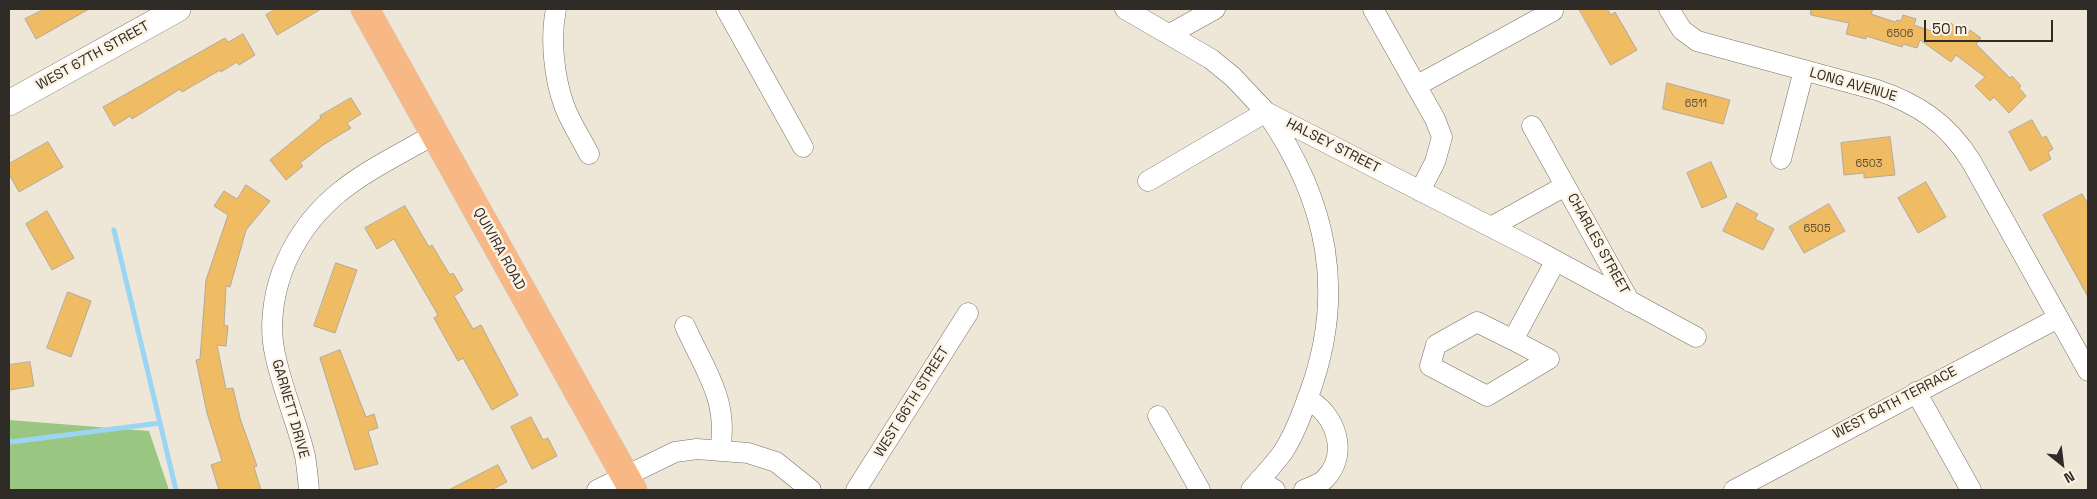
<!DOCTYPE html>
<html>
<head>
<meta charset="utf-8">
<style>
  body { margin:0 }
  #map { position:relative; width:2097px; height:499px; overflow:hidden; background:#eee6d7; font-family:"Space Grotesk",sans-serif }
  canvas { display:block }
  .frame { position:absolute; inset:0; border:10px solid #2f2c27; pointer-events:none }
  .north { position:absolute; left:2037px; top:439px; width:50px; height:50px; -webkit-text-stroke:4px #fcf3e5; paint-order:stroke; rotate:151deg; font-size:14px; font-weight:700; line-height:20px; text-align:center; color:#2f2c27 }
  .north::after { content:''; display:block; margin:auto; width:18px; height:22px; background:#2f2c27; clip-path:polygon(50% 0,100% 100%,50% 72%,0 100%) }
  .scale { position:absolute; left:1924px; top:20px; width:129px; height:22px; box-sizing:border-box; border:2px solid #2f2c27; border-top:0; padding-left:6px; font-size:15px; line-height:18px; white-space:nowrap; color:#2f2c27; -webkit-text-stroke:4px #fcf3e5; paint-order:stroke }
</style>
</head>
<body>
<div id="map">
<canvas width="2097" height="499"></canvas>
<div class="frame"></div>
<div class="north">N</div>
<div class="scale">50 m</div>
</div>
<script>
const ctx = document.querySelector('canvas').getContext('2d');
ctx.lineJoin = 'round';
function fill(path, color) { ctx.fillStyle = color; ctx.fill(path, 'evenodd'); }
function strokePath(path, color, width, dash) { ctx.strokeStyle = color; ctx.lineWidth = width; ctx.lineCap = dash ? 'butt' : 'round'; ctx.setLineDash(dash || []); ctx.stroke(path); }
function write(font, color, halo, rows, align = 'center') {
  ctx.font = font + ' "Space Grotesk",sans-serif'; ctx.lineWidth = 5; ctx.setLineDash([]); ctx.textBaseline = 'middle'; ctx.strokeStyle = halo; ctx.fillStyle = color; for (const [text, x, y, turn = 0] of rows) {
    ctx.save(); ctx.translate(x, y); ctx.rotate((+turn || 0) * Math.PI / 180); ctx.textAlign = isNaN(turn) ? turn : align; if (halo) ctx.strokeText(text, 0, 0); ctx.fillText(text, 0, 0); ctx.restore();
  }
}
fill(new Path2D(`
  M9,420l140,11 20,59h-160z`), '#99c680');
strokePath(new Path2D(`
  M114,230l62,260
  M9,440l2,2 149,-19`), '#9ad6f3', 5);
const building = new Path2D(`
  M45,9h44l-53,30 -11,-20z
  M276,9h45l-44,26 -11,-20z
  M1579,9h28l4,6 4,-3 22,38 -26,15z
  M1811,9h62l-2,5 24,8 2,-2 4,1 2,-6 13,4 -2,6 29,10 8,-12 16,12 3,-5 11,8 -5,6 34,34 2,-2 9,10 -2,2 7,8 -17,17 -15,-16 -4,4 -15,-15 10,-9 -29,-22 -5,7 -31,-22 -3,8 -14,-4 -1,3 -36,-11v3l-20,-5 3,-11 -38,-8z
  M243,34l12,21 -16,10 -2,-3 -16,10 -1,-2 -38,22 -2,-3 -48,30 -2,-3 -16,10 -11,-19 122,-69 3,4z
  M1667,83l63,17 -7,24 -60,-15z
  M351,98l10,16 -14,9 4,5 -28,17 -23,18 3,3 -17,14 -16,-20 51,-42 -1,-2z
  M2032,120l10,18 4,-2 7,13 -5,3 3,7 -21,12 -21,-39z
  M1890,137l5,38 -31,3v-5l-20,2 -3,-32z
  M48,142l15,25 -44,25 -10,-18v-10z
  M1711,162l16,35 -25,11 -15,-35z
  M1926,182l20,35 -28,16 -20,-35z
  M246,185l24,16 -24,29 -16,57 -4,-1 -2,39 4,1 -2,20 -9,-1 9,44 7,-1 7,30 17,48 -3,1 7,23h-42l-8,-25 11,-4 -15,-48 -11,-53 4,-1 6,-79 22,-65 -14,-9 10,-15 13,8z
  M2082,194l6,10v93l-45,-82z
  M1737,203l21,11 -3,5 19,10 -11,21 -40,-19z
  M1829,204l16,27 -41,22 -15,-26z
  M405,206l24,41 3,-2 18,30 3,-2 10,17 -9,6 19,33 8,-4 37,70 -26,15 -29,-52 -5,3 -24,-43 4,-3 -44,-76 -17,10 -12,-21z
  M47,211l27,47 -22,12 -26,-46z
  M336,263l21,7 -22,63 -21,-7z
  M68,292l23,9 -20,56 -24,-9z
  M340,350l26,67 8,-3 4,14 -10,3 10,33 -23,6 -35,-112z
  M30,362l4,24 -25,4v-25z
  M531,417l12,23 5,-2 9,18 -25,13 -21,-42z
  M498,465l9,17 -16,8h-42z`);
fill(building, '#f0bc63');
strokePath(building, '#b2a99c', 1);
const minor = new Path2D(`
  M556,9c-6,30 -2,68 8,96 6,17 17,33 25,49
  M726,9l77,138
  M1125,9l86,50 22,18 33,35 272,139 158,86
  M1373,9l62,110 7,18 -7,25 -15,29
  M1669,9l13,21 15,11 180,49c41,14 70,33 94,71l117,210
  M1170,34l45,-25
  M1416,86l137,-75
  M1532,126l98,176
  M1781,159l23,-89
  M1148,181l118,-69c62,89 81,182 42,285 -7,19 -14,38 -25,55 -10,14 -22,26 -32,38
  M1491,227l74,-41
  M685,326c20,45 44,73 35,125
  M1513,340l36,19 -62,37 -57,-30 6,-21 41,-23 36,18 42,-78
  M1916,392l55,98
  M1158,416l42,74
  M1259,480l16,10
  M309,490c-1,-11 -2,-23 -4,-34 -8,-34 -23,-67 -30,-102 -6,-26 -2,-57 7,-82 29,-77 86,-100 153,-138
  M597,490l78,-38 22,-3 51,4 28,9 35,28
  M856,490l112,-177
  M1304,490c7,-3 16,-6 21,-11 25,-26 10,-66 -18,-80
  M1734,490l324,-172`);
const tertiary = new Path2D(`
  M9,103l169,-94`);
const primary = new Path2D(`
  M365,9l268,481`);
strokePath(minor, '#797164', 21);
strokePath(tertiary, '#797164', 26);
strokePath(primary, '#cdcccb', 29);
strokePath(minor, '#fff', 20);
strokePath(tertiary, '#fff', 25);
strokePath(primary, '#f8b885', 28);
write('11px', '#5f5036', null, [
  ["6506",1900,34],
  ["6511",1696,104],
  ["6503",1869,164],
  ["6505",1817,229]
]);
write('14px', '#2f2c27', '#fcf3e5', [
  ["WEST 67TH STREET",93,56,-29],
  ["LONG AVENUE",1853,85,16],
  ["HALSEY STREET",1333,146,27],
  ["CHARLES STREET",1598,244,61],
  ["QUIVIRA ROAD",499,249,61],
  ["WEST 66TH STREET",912,402,-58],
  ["WEST 64TH TERRACE",1895,403,-28],
  ["GARNETT DRIVE",290,409,74]
]);
</script>
</body>
</html>
